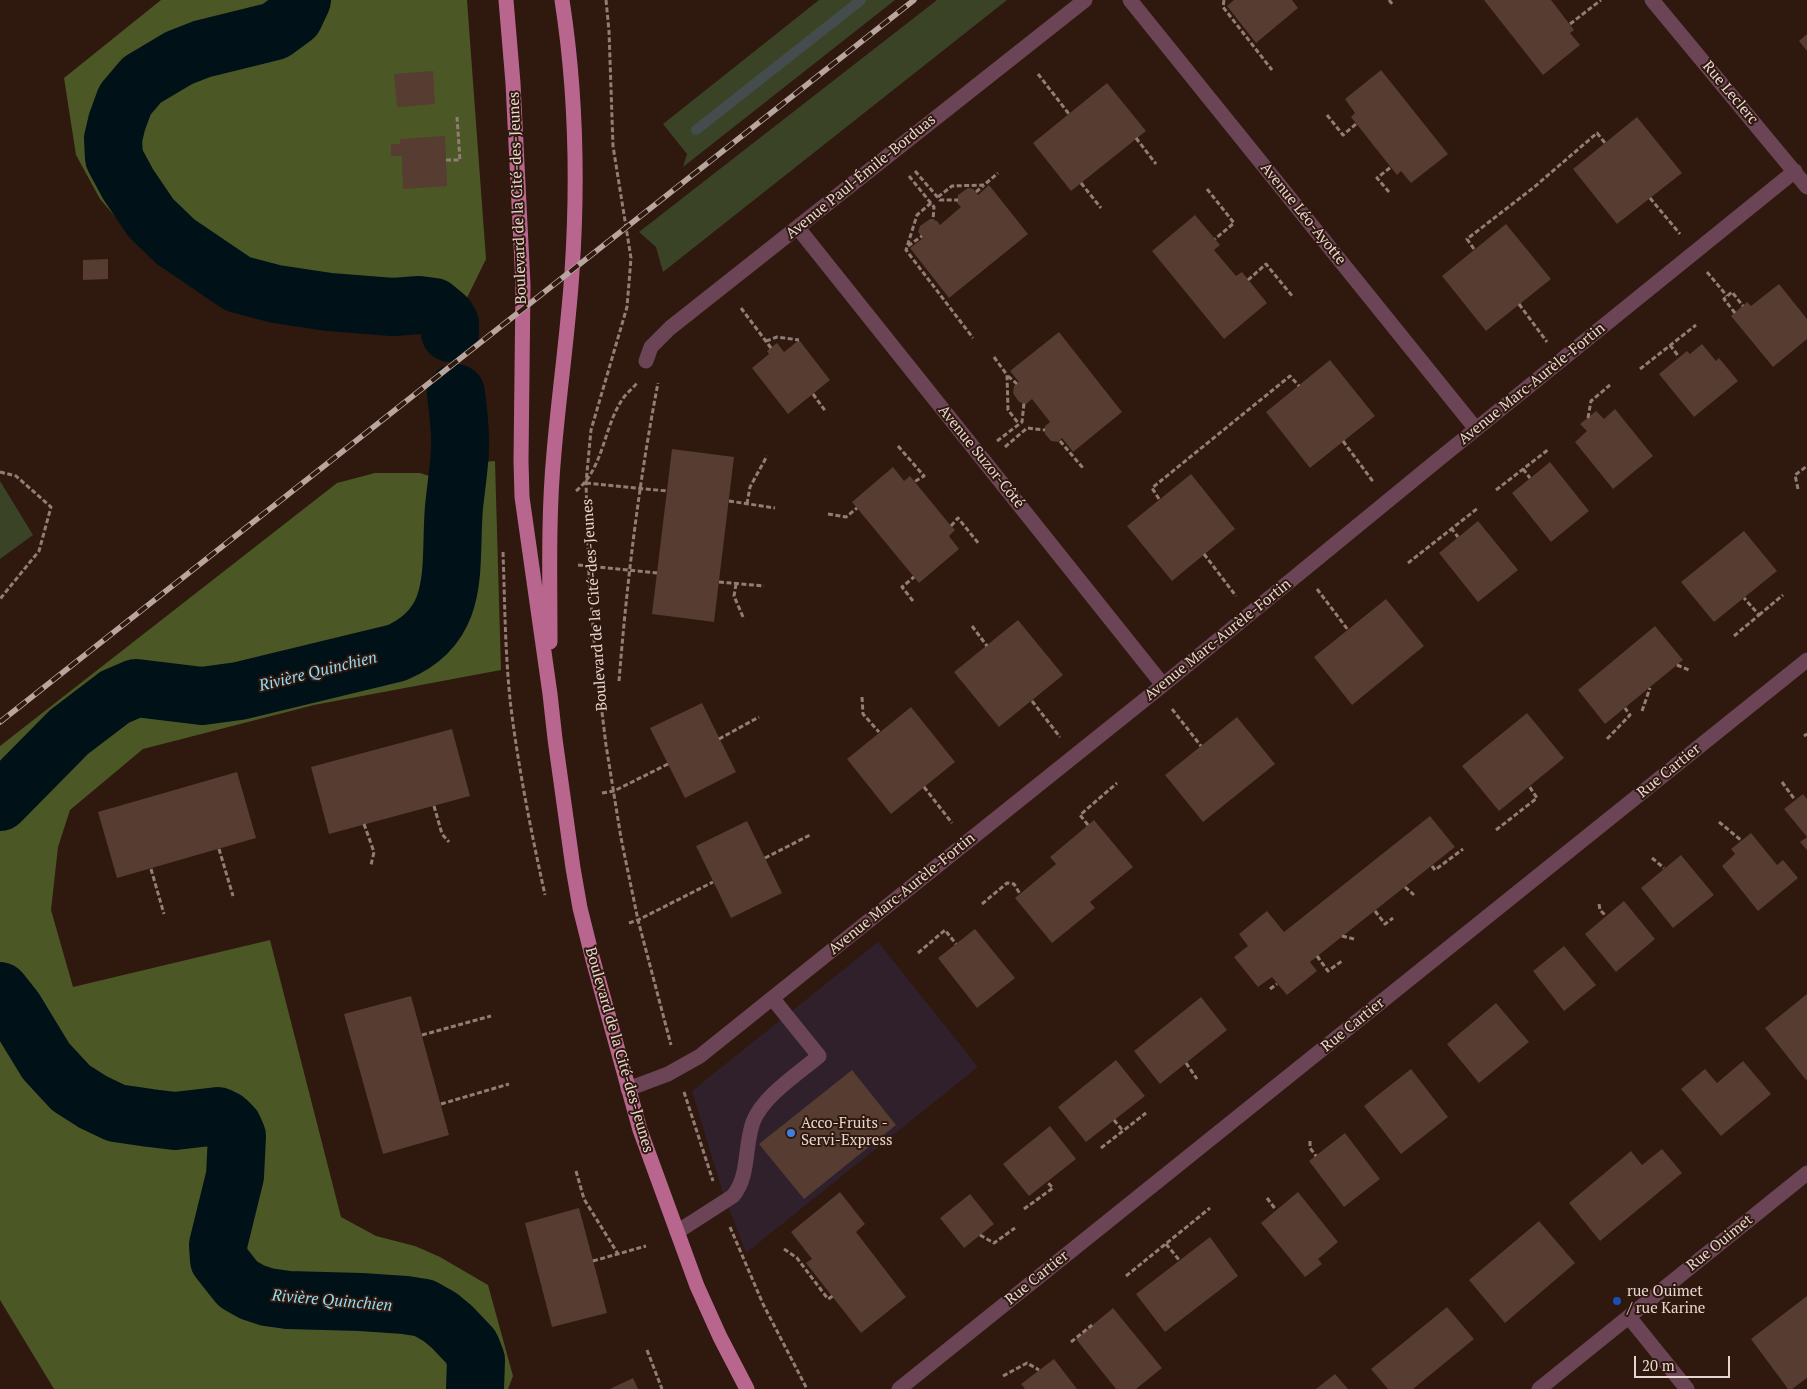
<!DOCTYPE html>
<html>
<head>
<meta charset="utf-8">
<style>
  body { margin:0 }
  #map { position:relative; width:1807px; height:1389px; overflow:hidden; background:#2f180e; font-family:"PT Serif",serif }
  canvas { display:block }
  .scale { position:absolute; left:1634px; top:1356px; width:96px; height:22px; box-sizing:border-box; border:2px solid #e7d6cf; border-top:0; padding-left:6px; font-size:15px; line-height:18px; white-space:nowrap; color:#e7d6cf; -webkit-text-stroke:4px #2f180e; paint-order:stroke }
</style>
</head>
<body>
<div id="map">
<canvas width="1807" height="1389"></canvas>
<div class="scale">20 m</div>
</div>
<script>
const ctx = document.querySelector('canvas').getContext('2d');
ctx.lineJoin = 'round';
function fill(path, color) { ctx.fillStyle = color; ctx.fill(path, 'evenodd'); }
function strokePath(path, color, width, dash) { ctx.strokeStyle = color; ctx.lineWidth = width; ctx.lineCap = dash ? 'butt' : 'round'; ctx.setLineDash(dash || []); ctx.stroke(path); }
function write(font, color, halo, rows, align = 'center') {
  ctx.font = font + ' "PT Serif",serif'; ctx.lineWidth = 4; ctx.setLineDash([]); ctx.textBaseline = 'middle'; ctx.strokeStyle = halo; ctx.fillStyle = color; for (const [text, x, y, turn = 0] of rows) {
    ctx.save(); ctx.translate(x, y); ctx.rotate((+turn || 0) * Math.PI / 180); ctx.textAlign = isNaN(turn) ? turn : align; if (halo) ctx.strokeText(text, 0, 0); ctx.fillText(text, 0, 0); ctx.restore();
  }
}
fill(new Path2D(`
  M878,942l100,125 -232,186 -24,-63 -30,-99z`), '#2f202c');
fill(new Path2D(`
  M819,0h76l-212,167 4,-13 -24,-30z
  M937,0h70l-344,272 -7,-25 -17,-15z
  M0,481l33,54 -33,24z`), '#3b4327');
fill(new Path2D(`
  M161,0h306l19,259 -21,43 -76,25 -109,-16 -72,-21 -47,-30 -30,-25 -31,-36 -24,-44 -12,-77z
  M495,461l6,209 -187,35 -171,44 -73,61 -12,37 -7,63 22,77 197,-47 71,277 35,19 39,10 25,11 48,28 25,91 -5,13h-454l-54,-89v-554l337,-263 38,-10h45l53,17 9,-28z`), '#4b5725');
strokePath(new Path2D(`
  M696,130l165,-130`), '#454c4e', 10);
strokePath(new Path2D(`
  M302,0l-8,17 -19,14 -73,18 -23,9 -37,22 -17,20 -8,22 -4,17 1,19 14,26 23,34 25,24 62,42 38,10 53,8 64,5 26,-2 15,2 12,10 4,7v9
  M0,802l69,-70 46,-35 21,-9 66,8 37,-5 157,-38c67,-28 53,-87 58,-146 2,-19 5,-38 6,-57 1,-19 -2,-38 -4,-57
  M0,991l15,19 31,51 25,27 22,14 23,11 34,5 25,3 43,-5 8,4 7,7 4,9 -2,40 -17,69 1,15 19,24 14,8 15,5 21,3 73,2 44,3 19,3 16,9 12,10 19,20 5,13 -1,29`), '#001117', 58);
fill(new Path2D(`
  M1234,0h58l6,8 -42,35 -29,-37z
  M1484,0h67l23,30 -4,3 10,12 -37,30z
  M1807,34v17l-8,-10z
  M1381,70l67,84 -37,29 -10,-12 -4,4 -46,-58 4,-4 -10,-14z
  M433,71l2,33 -38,3 -3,-33z
  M1107,83l39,48 -75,60 -38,-48z
  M1637,117l45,56 -65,51 -44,-55z
  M445,136l2,50 -44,3 -1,-33h-11v-12h9v-5z
  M989,185l39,49 -79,64 -39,-50 13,-10 -5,-6 2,-6 10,-7 7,2 3,4 21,-18 -4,-4 1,-8 10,-7 5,1 5,6z
  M1195,215l25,30 -6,5 22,26 6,-4 25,31 -43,36 -72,-88z
  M1506,224l45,55 -65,52 -44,-55z
  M108,259v20l-25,1v-20z
  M1779,284l28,35v20l-34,28 -42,-51 16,-14 4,4z
  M1059,332l63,80 -49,40 -11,-14 -4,4 -7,-1 -6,-7v-8l5,-4 -18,-23 -6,5 -7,-2 -6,-9 1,-7 5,-4 -9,-11z
  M799,340l31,40 -42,34 -36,-46 17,-14 -2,-3 10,-8 7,9z
  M1702,344l14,17 3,-3 19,23 -44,36 -35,-43 28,-23 3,3z
  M1330,360l45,56 -65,52 -44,-56z
  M1615,409l38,47 -40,33 -38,-47 12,-11 -7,-7 16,-13 8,8z
  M672,449l62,8 -20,165 -62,-8z
  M1550,462l39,49 -38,31 -39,-49z
  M893,467l11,14 6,-5 41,50 4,4 -6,6 10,13 -40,34 -67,-81z
  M1191,474l44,55 -63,52 -45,-55z
  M1478,521l40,49 -40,32 -39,-49z
  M1744,531l33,40 -63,51 -33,-40z
  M1386,599l38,47 -72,59 -38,-48z
  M1018,620l45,55 -64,52 -45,-55z
  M1655,626l28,34 -78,64 -27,-34z
  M702,703l34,69 -51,26 -35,-70z
  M911,707l44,55 -64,52 -44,-55z
  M1527,713l37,45 -65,53 -37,-45z
  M1237,717l38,47 -72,58 -38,-47z
  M452,729l18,67 -141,38 -18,-67z
  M237,772l19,66 -139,40 -19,-66z
  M1803,794l4,5v38l-23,-28z
  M1430,816l25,31 -145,115 7,9 -30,24 -15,-18 -14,10 -24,-30 14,-11 -9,-12 28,-23 17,21z
  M1094,820l39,47 -43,35 5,6 -43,35 -37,-45 41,-34 -6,-7z
  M747,821l35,72 -51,25 -35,-72z
  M1751,833l26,32 6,-5 15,18 -40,33 -36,-45 13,-12 -4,-5z
  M1807,837v13l-7,-8z
  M1681,855l33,40 -41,33 -32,-40z
  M1624,901l31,38 -39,33 -31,-38z
  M975,929l40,49 -38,30 -39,-50z
  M1564,946l32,39 -32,26 -31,-40z
  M1807,994v85l-1,1 -41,-52z
  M411,996l38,139 -66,19 -39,-140z
  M1201,997l26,33 -67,54 -26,-33z
  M1496,1003l33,39 -50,41 -32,-39z
  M1116,1060l29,36 -59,46 -28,-35z
  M1743,1061l28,33 -50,42 -40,-47 24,-20 12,14z
  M1411,1069l37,48 -47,37 -37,-48z
  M852,1070l44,55 -92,74 -45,-55z
  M1050,1126l26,33 -47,37 -26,-32z
  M1345,1133l35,46 -36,28 -35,-46z
  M1662,1149l20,24 -82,68 -31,-38 62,-52 11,14z
  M840,1192l25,32 -9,8 50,65 -45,36 -55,-70 6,-4 -21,-27z
  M1298,1192l40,50 -20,17 4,5 -17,13 -44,-54z
  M970,1194l24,30 -30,24 -24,-30z
  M579,1208l28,105 -55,14 -27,-104z
  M1539,1221l36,42 -70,60 -36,-43z
  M1210,1237l28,39 -73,56 -29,-38z
  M1807,1296v82l-15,11h-4l-37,-50z
  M1447,1307l27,32 -61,50h-25l-17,-20z
  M1113,1308l49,60 -26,21h-20l-40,-50z
  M1054,1359l23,30h-52l-4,-5z
  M1335,1374l13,15h-32z
  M633,1378l5,11h-28z`), '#563c31');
strokePath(new Path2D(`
  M606,0l3,31 4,115 18,112 -4,49 -36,123 -5,53 3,94 7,86 10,82 15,93 17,82 33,125
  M1224,0l-1,7 49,63
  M1389,0l4,5
  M1570,24l31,-24
  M1038,74l31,40
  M1327,115l16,20 13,-11
  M1136,138l20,26
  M446,160h14l-3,-43
  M915,171l25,29h18
  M909,176l25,31 -1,13
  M1081,183l20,25
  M1207,189l27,34 -19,16
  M976,192l7,-6
  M1389,192l-12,-14 14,-11
  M938,197l14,-11 32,-1 14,-12
  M1650,198l30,36
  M931,203l-14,12 -11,35 67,88
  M908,246l14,-10
  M1474,249l-7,-10 66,-51 64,-55 8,10
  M1707,272l20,24
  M1248,280l18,-16 27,33
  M1519,304l28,38
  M741,308l30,40
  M1735,313l-11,-14 8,-7 11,14
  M766,341l11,-4 22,3
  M1670,345l9,12
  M994,357l13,18 1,35 11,14
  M1640,369l56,-44
  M1008,376l9,8
  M813,394l13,18
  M1588,418l3,-17 19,-16
  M997,441l25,-19 2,-19
  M1060,441l23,27
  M1343,441l31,42
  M898,446l26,30 -10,6
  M1005,447l22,-19 18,2
  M1523,469l7,9
  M0,472l16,4 35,31 -12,44 -39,48
  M586,483l81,8
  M1798,489l-3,-14 12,-9
  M1496,490l53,-41
  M576,491c29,-24 27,-65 48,-94 4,-5 9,-9 13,-14
  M1159,499l-7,-11 138,-112 9,10
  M729,501l46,7
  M747,504l3,-17 17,-31
  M828,514l18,3 11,-9
  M951,526l7,-8 21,26
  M1451,528l7,9
  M503,552c2,55 2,110 9,164 8,60 20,120 33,179
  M1204,554l32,42
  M1408,563l70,-55
  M578,565l79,8
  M719,582l45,4
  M736,584l-2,12 9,21
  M1317,589l31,41
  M913,601l-11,-14 12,-10
  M1759,615l24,-20
  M972,626l15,20
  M1734,636l25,-21 -15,-17
  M1677,665l12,5
  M619,681c8,-100 20,-200 39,-298
  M862,697l1,17 16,18
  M1032,701l28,36
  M1172,709l29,37
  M1642,711l8,-23
  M1804,736l3,-2
  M719,739l40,-22
  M1607,739l23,-24 -5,-7
  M1782,782l13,18
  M924,787l28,36
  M602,793l12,-2 54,-27
  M434,806l8,28 7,8
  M1719,822l23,19
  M364,824l10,28 -3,13
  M1088,825l-8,-10 37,-32
  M1496,830l41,-32 -8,-12
  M219,849l14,47
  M765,858l45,-23
  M1652,858l12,10
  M1432,866l3,4 28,-21
  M151,869l13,45
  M1405,887l9,8
  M982,904l25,-21 7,1 6,10
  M1599,904l1,6 6,6
  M1375,911l10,13 8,-6
  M629,923l9,-3 75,-38
  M1342,936l12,3
  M918,953l27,-23 11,14
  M1317,956l11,15 14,-10
  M1270,989l7,-5
  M422,1035l69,-19
  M1186,1063l11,16
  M684,1092l29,89
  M441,1104l68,-20
  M1114,1120l9,11
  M1310,1141v7l6,8
  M1101,1148l45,-35
  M576,1171l8,28 34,55
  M1267,1198l9,12
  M1024,1209l29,-21 -6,-6
  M730,1227l33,77 44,85
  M980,1235l14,8 21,-15
  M1166,1244l14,17
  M784,1249l13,9 31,41 5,-3
  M593,1261l53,-15
  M1126,1276l84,-68
  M1071,1342l21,-17
  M647,1350l15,39
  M1003,1376l24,-13 12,7`), '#917d75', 3, [5, 2.5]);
strokePath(new Path2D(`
  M1130,0l346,429
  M1652,0l155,187
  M798,228l365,457
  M646,361l5,-14 19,-19 415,-328
  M628,1089l40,-15 32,-18 463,-371 276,-226 356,-288
  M677,1232l56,-36c17,-21 11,-49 20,-74 10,-26 45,-48 66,-66l-46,-57
  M1629,1317l58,72
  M899,1389l908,-729
  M1539,1389l268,-216`), '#6b4456', 15);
strokePath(new Path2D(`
  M506,0l7,83 10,202 -2,176 1,36 28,197 5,45 18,129 7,40 13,52 47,170 57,156 23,51 27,52
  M550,642c0,-63 -2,-126 4,-189 5,-60 14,-120 18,-181 6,-90 4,-182 -10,-272`), '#b8668d', 15);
const rail = new Path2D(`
  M0,722l914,-722`);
strokePath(rail, '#b8a59d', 5.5);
strokePath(rail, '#2f180e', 4, [11]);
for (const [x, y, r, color] of [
  [791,1133,5,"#3f7fe0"],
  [1617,1301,5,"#1a4fb4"]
]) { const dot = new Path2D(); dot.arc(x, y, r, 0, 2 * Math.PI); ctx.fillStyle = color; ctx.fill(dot); strokePath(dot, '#2f180e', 2); }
write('15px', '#e7d6cf', '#2f180e', [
  ["Rue Leclerc",1730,93,50],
  ["Avenue Paul-Émile-Borduas",861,177,-39],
  ["Boulevard de la Cité-des-Jeunes",518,198,-92],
  ["Avenue Léo-Ayotte",1303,214,51],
  ["Avenue Marc-Aurèle-Fortin",1532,384,-39],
  ["Avenue Suzor-Côté",981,457,51],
  ["Boulevard de la Cité-des-Jeunes",595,605,-94],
  ["Avenue Marc-Aurèle-Fortin",1218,640,-39],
  ["Rue Cartier",1669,771,-39],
  ["Avenue Marc-Aurèle-Fortin",902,894,-39],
  ["Rue Cartier",1353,1025,-39],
  ["Boulevard de la Cité-des-Jeunes",619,1050,74],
  ["Rue Ouimet",1720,1243,-39],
  ["Rue Cartier",1037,1278,-39]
]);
write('15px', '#e7d6cf', '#2f180e', [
  ["Acco-Fruits -",801,1124],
  ["Servi-Express",801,1141],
  ["rue Ouimet",1627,1292],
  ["/ rue Karine",1627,1309]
], 'left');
write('italic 16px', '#91def8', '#2f180e', [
  ["Rivière Quinchien",318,672,-14],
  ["Rivière Quinchien",332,1301,5]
]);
</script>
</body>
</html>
